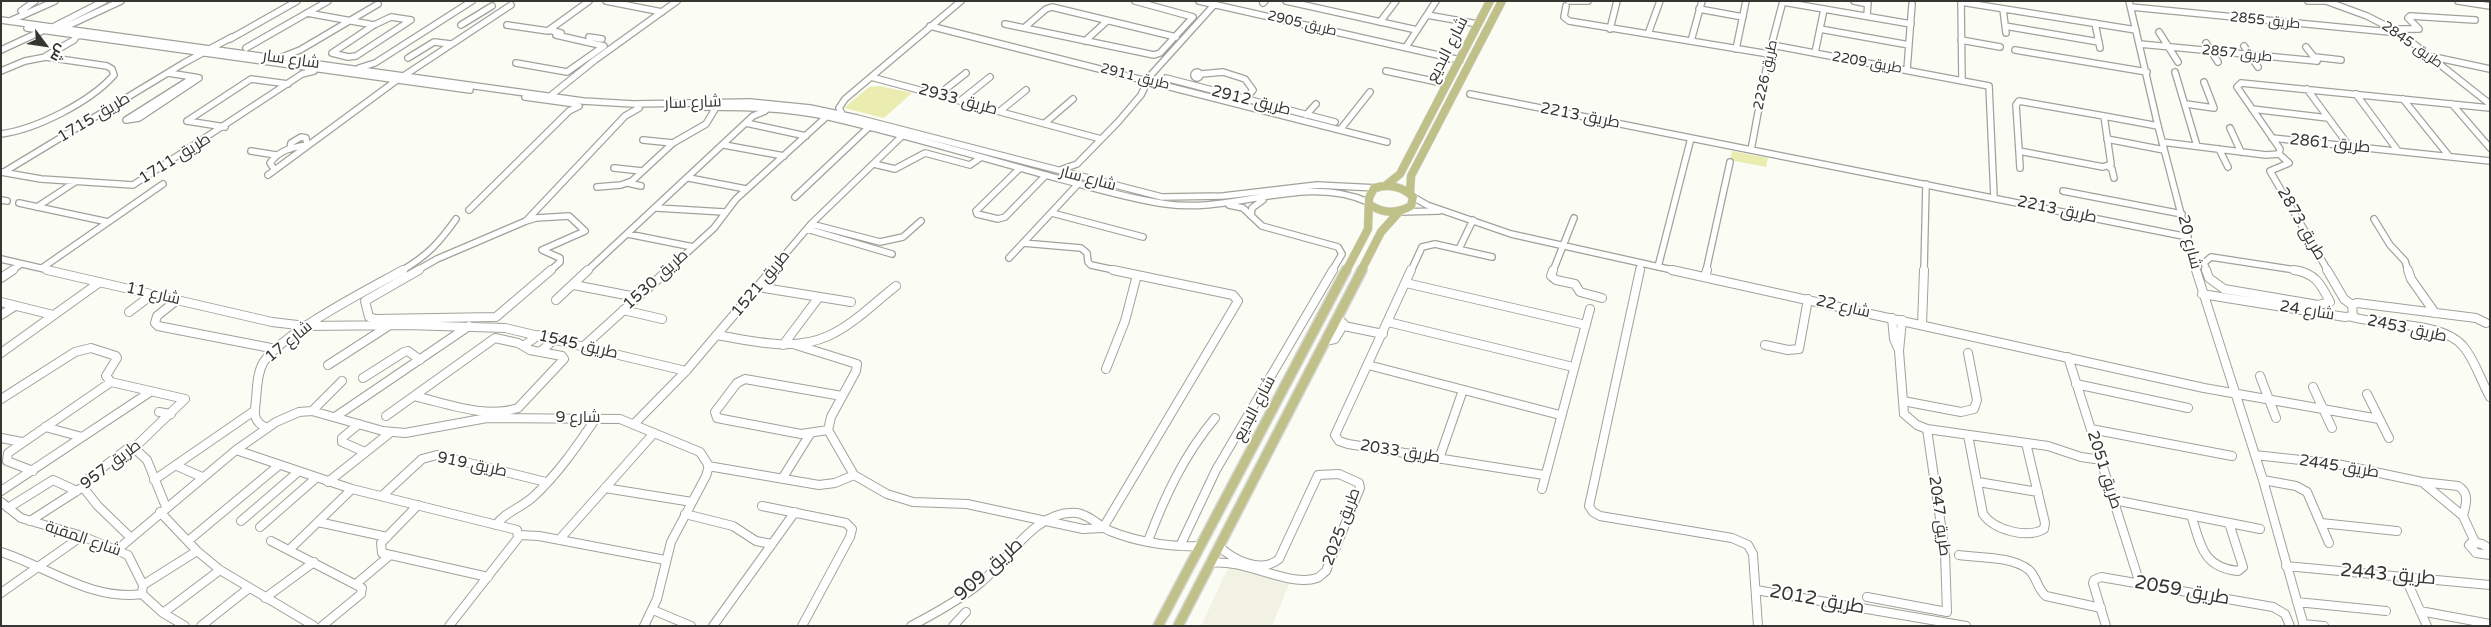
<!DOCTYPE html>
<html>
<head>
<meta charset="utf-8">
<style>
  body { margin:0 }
  #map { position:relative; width:2491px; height:627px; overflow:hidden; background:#fbfcf4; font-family:"Varela Round",Cairo,sans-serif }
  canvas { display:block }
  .frame { position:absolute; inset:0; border:2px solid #353532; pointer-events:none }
  .north { position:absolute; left:20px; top:20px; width:50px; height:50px; -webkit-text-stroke:4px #fffffe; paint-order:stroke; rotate:121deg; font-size:14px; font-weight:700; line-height:20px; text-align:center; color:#353532 }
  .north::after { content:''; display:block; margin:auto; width:18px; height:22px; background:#353532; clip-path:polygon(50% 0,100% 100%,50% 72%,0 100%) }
</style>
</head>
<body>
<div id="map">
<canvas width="2491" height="627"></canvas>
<div class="frame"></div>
<div class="north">ش</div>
</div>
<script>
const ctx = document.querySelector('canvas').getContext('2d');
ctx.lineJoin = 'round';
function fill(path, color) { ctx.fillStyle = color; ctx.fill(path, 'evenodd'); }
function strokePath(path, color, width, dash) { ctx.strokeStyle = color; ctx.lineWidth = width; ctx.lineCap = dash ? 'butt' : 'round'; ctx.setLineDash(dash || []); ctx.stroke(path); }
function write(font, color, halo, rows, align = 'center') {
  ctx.font = font + ' "Varela Round",Cairo,sans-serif'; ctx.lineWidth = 4; ctx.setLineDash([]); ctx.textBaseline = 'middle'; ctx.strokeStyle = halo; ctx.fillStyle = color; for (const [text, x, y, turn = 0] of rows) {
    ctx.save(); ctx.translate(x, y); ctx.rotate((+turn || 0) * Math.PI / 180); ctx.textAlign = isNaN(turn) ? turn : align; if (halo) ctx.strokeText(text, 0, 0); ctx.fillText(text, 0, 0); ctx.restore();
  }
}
fill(new Path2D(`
  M1234,568l55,16 -17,42h-71l26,-56z`), '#f1f2e3');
fill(new Path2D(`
  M880,86l32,7 -28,25 -40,-10 25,-21z
  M1732,151l36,7 -2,9 -36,-7z`), '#eaecb0');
const minorFar1 = new Path2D(`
  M606,1l56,11
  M1199,1l261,59
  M1286,1l131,29
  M1569,1h19
  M1854,1l14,3
  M1961,1l1,79
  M2129,1l29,125 38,145
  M2308,1h18
  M2326,1l41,15 33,17 90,71
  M2458,1l32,5
  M1783,2l128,22
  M1961,2l175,28
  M1263,3l2,-2
  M1566,6l-2,11 5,4 200,33
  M2131,7l269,26
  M1699,9l44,8
  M2003,9l3,24
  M21,11l14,-10
  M307,13l67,12
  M1427,15l51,9
  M1867,16l1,-15
  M391,17l20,3 -55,36 -8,1 -16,-4 42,-28z
  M1,20l582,81 50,3 117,-2 60,6 47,10 305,79 61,-1 94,-11 60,3
  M10,21l45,-20
  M1380,22l16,-21
  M2095,23l5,25
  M1005,24l149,31 6,-2 33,-36 -58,-16
  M461,25l31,-19
  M507,25l41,6
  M930,26l457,116
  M2005,26l94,16
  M53,27l51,-26
  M65,27l56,-26
  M27,28l443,62
  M1024,28l22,-19 6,-2 124,30
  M1610,29l7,-28
  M1820,29l89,16
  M2393,29h26l-11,-11 2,-2 65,4
  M549,30l12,3
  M549,30l40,-29
  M2159,32l19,30
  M1648,34l12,-33
  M589,37l13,2
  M230,39l67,-38
  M1961,40l39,7
  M1085,41l22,-20
  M1691,41l11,-40
  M2206,43l12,19
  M2140,44l177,17
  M1772,45l217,41 5,111
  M2244,46l14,21
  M1406,47l30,-46
  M2306,47l11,14
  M246,48l82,-47
  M1736,49l10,-48
  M1,50l41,-19
  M2015,50l132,22
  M1815,53l9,-44
  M46,56l28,-16 3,-5
  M282,57l18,-7 78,-46
  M2315,57l26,3
  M2434,57l56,12
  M408,58l26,-16 17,2
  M516,63l51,9 37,-26 -48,-11
  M359,68l16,-5 97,-62
  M1907,70l5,-66
  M1,71l24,-10 21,-4 61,9 5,3 2,6c-24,27 -77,54 -113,59
  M1386,71l61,13
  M2175,72l22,74
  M1194 75a3 3 0 1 1 6 0a3 3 0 1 1-6 0Z
  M168,73l26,4
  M1201,74l22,-2 22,7 8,11 -10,12
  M405,75l106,-70
  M194,77l5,1 -60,40 -13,2z
  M871,77l230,62
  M1166,78l169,44
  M2307,89l42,57
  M1470,94l718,143
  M2356,94l42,57
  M938,95l28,-22
  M525,97l51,7
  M549,97l46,-37 82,-59
  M2403,99l46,57
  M960,101l30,-24
  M2019,101l85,15 7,48 -8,3 -84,-16 -3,-46z
  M2186,104l28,4 -10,-26
  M2452,104l38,44
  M694,107c45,0 91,0 135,10 78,18 154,41 231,62 35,9 70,20 106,25 67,10 139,-31 202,-2
  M2252,109l76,9
  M1000,111l26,-21
  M842,114l-3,-6 6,-9 116,-98
  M1306,115l10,-11
  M2104,116l54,10
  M187,121l64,-42 37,5
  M187,121l38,6
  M746,123l60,13
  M1045,123l28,-24
  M2230,128l11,24
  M1340,130l30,-38
  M2272,138l218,23
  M2107,139l57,11
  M643,140l30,3
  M2162,142l104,13 13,-1 1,-5 -43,-62 4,-4 249,25
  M724,145l60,11
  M290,149l1,-6 10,-6 5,1 1,7
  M2219,149l9,18
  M1751,150l18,-96 14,-53
  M251,151l25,4
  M2019,151l1,17
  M2279,154l10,9 -19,8 58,100
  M874,164l21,5 30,-16 45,12 10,-7
  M2108,166l4,3 2,9
  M614,168l28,3
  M1020,168l-44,43 1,3 21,5 7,-2 41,-42
  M275,170l-5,-7c9,-13 23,-16 38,-18
  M1060,170l17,-6 41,-42 23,-27 9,-19 64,-71
  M1,172l40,7 92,6 169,-111 12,-3
  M4,172l180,-109 48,-26
  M268,175l129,-95
  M689,178l57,11
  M628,183l13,3
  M597,187l24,-2 11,-4 41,-38 33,-19 9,-15
  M2063,191l119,23
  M795,197l74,-70
  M1413,197l14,8 84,29 166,37
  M1,200l6,1
  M19,203l89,19
  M1229,205l14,3 19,18 76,21 4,7 -10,17
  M37,207l38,-25
  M657,208l67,4
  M469,210l100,-99 10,-5
  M1399,212l40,-1
  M1052,213l91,24
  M1251,216l1,-8 11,-8
  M2374,219l16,26 15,16 3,10
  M526,221l99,-105 14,-8
  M811,224l69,18 23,-5 18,-16
  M807,229l85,25
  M628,234l65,13
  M1023,243l58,5 6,5 1,9 3,3 28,6
  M1459,249l14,-29
  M1009,258l70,-75
  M1,259l52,12
  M1658,267l33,-129
  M42,268l121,-84
  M11,271l10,-7
  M401,271c26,-15 38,-28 55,-52
  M416,271l21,-12 89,-38 10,-3 33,-2 16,15 -43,19 18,8v4l-10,9
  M587,271l166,-155 12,-5
  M667,271l47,-43 22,-29 88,-80
  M771,271l40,-47 92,-89
  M1411,271l11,-24 13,-3 57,13
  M1553,271l21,-53
  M1639,271l2,-8
  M1706,271l24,-109
  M1924,271l2,-87
  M2207,271l-3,-8 7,-6 91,14`);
const minor = new Path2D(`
  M47,270l225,52 34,4 100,-1 99,3 181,43
  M419,270l-54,31 4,16 6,2 121,-2 55,-47
  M1411,270l-76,165 4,6 9,3 196,31
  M1553,270l-2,6 5,4 19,4 5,8 22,6
  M1640,270l-51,236 4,6 7,4 132,22 16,7 5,9 5,72
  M1672,270l532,118 175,31
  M2196,270l67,210 41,146
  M2206,270l3,8 15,11 94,16 12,-3c-9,-18 -15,-29 -36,-32
  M2327,270l17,29 8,6
  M2408,270l3,9 24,34
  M1705,277l2,-7
  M1,278l12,-8
  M1406,283l180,42
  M574,285l62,12
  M758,287l93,15
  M2202,294l143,23 8,-1 -1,-11 5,-2 119,15 10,5
  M177,300l-20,16 -2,7 3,3 118,23
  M556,300l32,-30
  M1,302l52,13
  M623,310l39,9
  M129,312l24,-18
  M1,315l14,-9
  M2352,317c31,9 89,4 111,29 12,14 18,35 27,51
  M1892,318l2,21 5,11
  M1388,322l185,45
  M1922,325l2,-55
  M1344,326l39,8
  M717,335c35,6 76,17 111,1 25,-11 46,-33 68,-50
  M495,338l23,5 12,7 32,6 2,3 -46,49c-33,11 -72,-5 -104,-12z
  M1325,341l10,-2 9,-15 -7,-6
  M783,345l36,-48
  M796,345l61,19 -1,7 -25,46 -3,13 26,45 33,19 26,8 54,2 116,25 20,-1 135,-227 -5,-6 -120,-25
  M1765,345l23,5 11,-1 9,-50
  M523,346l16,-11
  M584,346l84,-76
  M540,352l15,-13
  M1,353l99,-71
  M2068,357l72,227
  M328,365l62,-40
  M1368,365l192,50
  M1106,369l19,-48 12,-46
  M2260,376l16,42
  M363,378l41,-26 4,-1 12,9
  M2076,384l112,24
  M2313,387l19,41
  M2367,394l22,44
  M1,399l74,-47 16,-4 25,8 1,2 -11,18 5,6 74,17 -51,49 -7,1 -38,29 -6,9 -53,34
  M1903,401l58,11 13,-3 3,-9 -9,-47
  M312,411l30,-30
  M159,412l12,2
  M386,416l28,-20
  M335,417l134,-91
  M359,424l-17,14v4l23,10
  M634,424l52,-53 86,-101
  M45,427l37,10
  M267,428c-14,-6 -13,-14 -11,-28 1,-12 1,-26 7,-37 19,-30 106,-74 140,-93
  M1927,429l121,17 33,11 21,3
  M2091,429l141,27
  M828,430l-27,4 -84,-16 -2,-6 22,-29 8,-4 97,17
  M1968,435l15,79c11,16 44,25 61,15l1,-6 -19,-80
  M1,438l21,4
  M134,448l13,12 19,47
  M236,450l116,39 165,41 1,8 -69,88
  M2255,455l82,9 85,18
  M1439,459l24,-69
  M177,466l25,11
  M708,466l111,19 16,-2 19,-8
  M33,471l-26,-10 1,-8 103,-71
  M782,479l28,-45
  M154,480l100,-69
  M2263,480l33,6 11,6 22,51
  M328,482l63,-50
  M1978,482l60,10
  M2422,482l36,4c12,7 8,18 5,30z
  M83,487l14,18 34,33
  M605,488l87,14
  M1542,489l48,-180
  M1,491l149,-99
  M382,496l40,-37 15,-4 109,27
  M2114,500l146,29
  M1,502l20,16 61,18 46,19 15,30 -1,9
  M418,505l-37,38 1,10 106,24
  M762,506l84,17 6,6 -2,8 -48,89
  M8,508l45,-28 24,11
  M160,512l37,39 23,19 94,56
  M685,514l48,12 23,15 16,3
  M2191,515c10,30 11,52 47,56l5,-4 -14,-44
  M2463,516l12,26
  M241,521l57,-49
  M318,522l69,15
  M2321,523l76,8
  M496,525c9,-13 25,-17 37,-28 25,-23 44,-51 63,-79
  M260,527l56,-49
  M519,535l20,1 126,24
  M559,540l95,-107
  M188,541l90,-75
  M271,541l91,47 -1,6 -39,32
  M1148,541c17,-45 36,-86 67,-123
  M1180,546l36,-76 117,-200
  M290,549l62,-60
  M2490,549l-8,-5 -10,-2 -3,3 7,8 14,2
  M117,550l119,-100 40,-28 23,-10 13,-1 71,20 22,2 82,-15 133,1 80,33 9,14 -3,10 -35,66 -14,57 -13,27
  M1,552c47,15 90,49 141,42
  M1959,555c20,3 53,1 70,15 8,7 8,19 17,26l55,12
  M1210,563c34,-5 80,25 107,15 3,-1 6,-5 9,-7l34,-83 -1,-5 -20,-9 -21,1 -39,84c-18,15 -46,1 -60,-13
  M2286,566l204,19
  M2405,577l22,49
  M356,584l33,-28
  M143,585l54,-34
  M1756,590l210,36
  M1,593l81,-57
  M142,594l21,19 22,13
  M1867,597l80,15 -2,-59 -18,-124 -10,-4 -13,-11 -5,-63 3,-31
  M265,598l49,-36
  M2297,602l89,9
  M653,610l38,16
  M2420,611l70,13
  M163,613l57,-43
  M2303,624l21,2
  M201,626l48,-38
  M713,626l82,-114
  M911,626c23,-12 47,-25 68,-42 29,-23 56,-75 98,-71 13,2 22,13 33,18 28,11 61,16 90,15
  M953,626l13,-14
  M2106,626l-13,-43 1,-3 7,-3 172,30 12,7 5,12`);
const majorFar1 = new Path2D(`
  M1385,186l15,-12 90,-173
  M1410,194l1,-18 91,-175
  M1346,271l22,-42 1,-31 5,-10c14,-4 29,-2 39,9l-2,9c-14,8 -27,8 -41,-1
  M1361,271l20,-39 18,-20`);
const major = new Path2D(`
  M1158,626l188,-356
  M1178,626l184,-356`);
strokePath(minorFar1, '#a1a29b', 8);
strokePath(minor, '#a1a29b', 10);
strokePath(majorFar1, '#d7d7d6', 9);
strokePath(major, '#d7d7d6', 12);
strokePath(minorFar1, '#fff', 5.5);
strokePath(minor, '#fff', 8);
strokePath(majorFar1, '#c0c189', 8);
strokePath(major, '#c0c189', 9);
write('14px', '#353532', '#fffffe', [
  ["طريق 2855",2265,21,6],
  ["طريق 2905",1302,24,13],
  ["طريق 2845",2412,45,35],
  ["طريق 2857",2237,54,6],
  ["طريق 2209",1867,63,10],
  ["طريق 2226",1766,75,-78],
  ["طريق 2911",1135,77,14]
]);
write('16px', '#353532', '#fffffe', [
  ["شارع البديع",1448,50,-63],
  ["شارع سار",291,60,8],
  ["طريق 2933",958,100,15],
  ["طريق 2912",1251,101,14],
  ["شارع سار",693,103,-2],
  ["طريق 2213",1580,116,11],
  ["طريق 1715",94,118,-31],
  ["طريق 2861",2330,144,6],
  ["طريق 1711",175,159,-32],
  ["شارع سار",1088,179,15],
  ["طريق 2213",2057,210,12],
  ["طريق 2873",2301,224,60],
  ["شارع 20",2189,242,76],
  ["طريق 1530",656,280,-42],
  ["طريق 1521",761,284,-50],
  ["شارع 11",153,294,13],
  ["شارع 22",1843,307,13],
  ["شارع 24",2307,311,9],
  ["طريق 2453",2407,329,12],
  ["شارع 17",289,342,-39],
  ["طريق 1545",578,345,13],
  ["شارع البديع",1255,409,-62],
  ["شارع 9",578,418],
  ["طريق 2033",1400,452,9],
  ["طريق 957",111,465,-37],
  ["طريق 919",472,465,12],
  ["طريق 2445",2339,467,9],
  ["طريق 2051",2104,470,72],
  ["طريق 2047",1939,516,82],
  ["طريق 2025",1342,527,-70],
  ["شارع المقبة",83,539,19]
]);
write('19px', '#353532', '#fffffe', [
  ["طريق 909",989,570,-42],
  ["طريق 2443",2388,575,5],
  ["طريق 2059",2182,591,10],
  ["طريق 2012",1817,600,10]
]);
</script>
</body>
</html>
